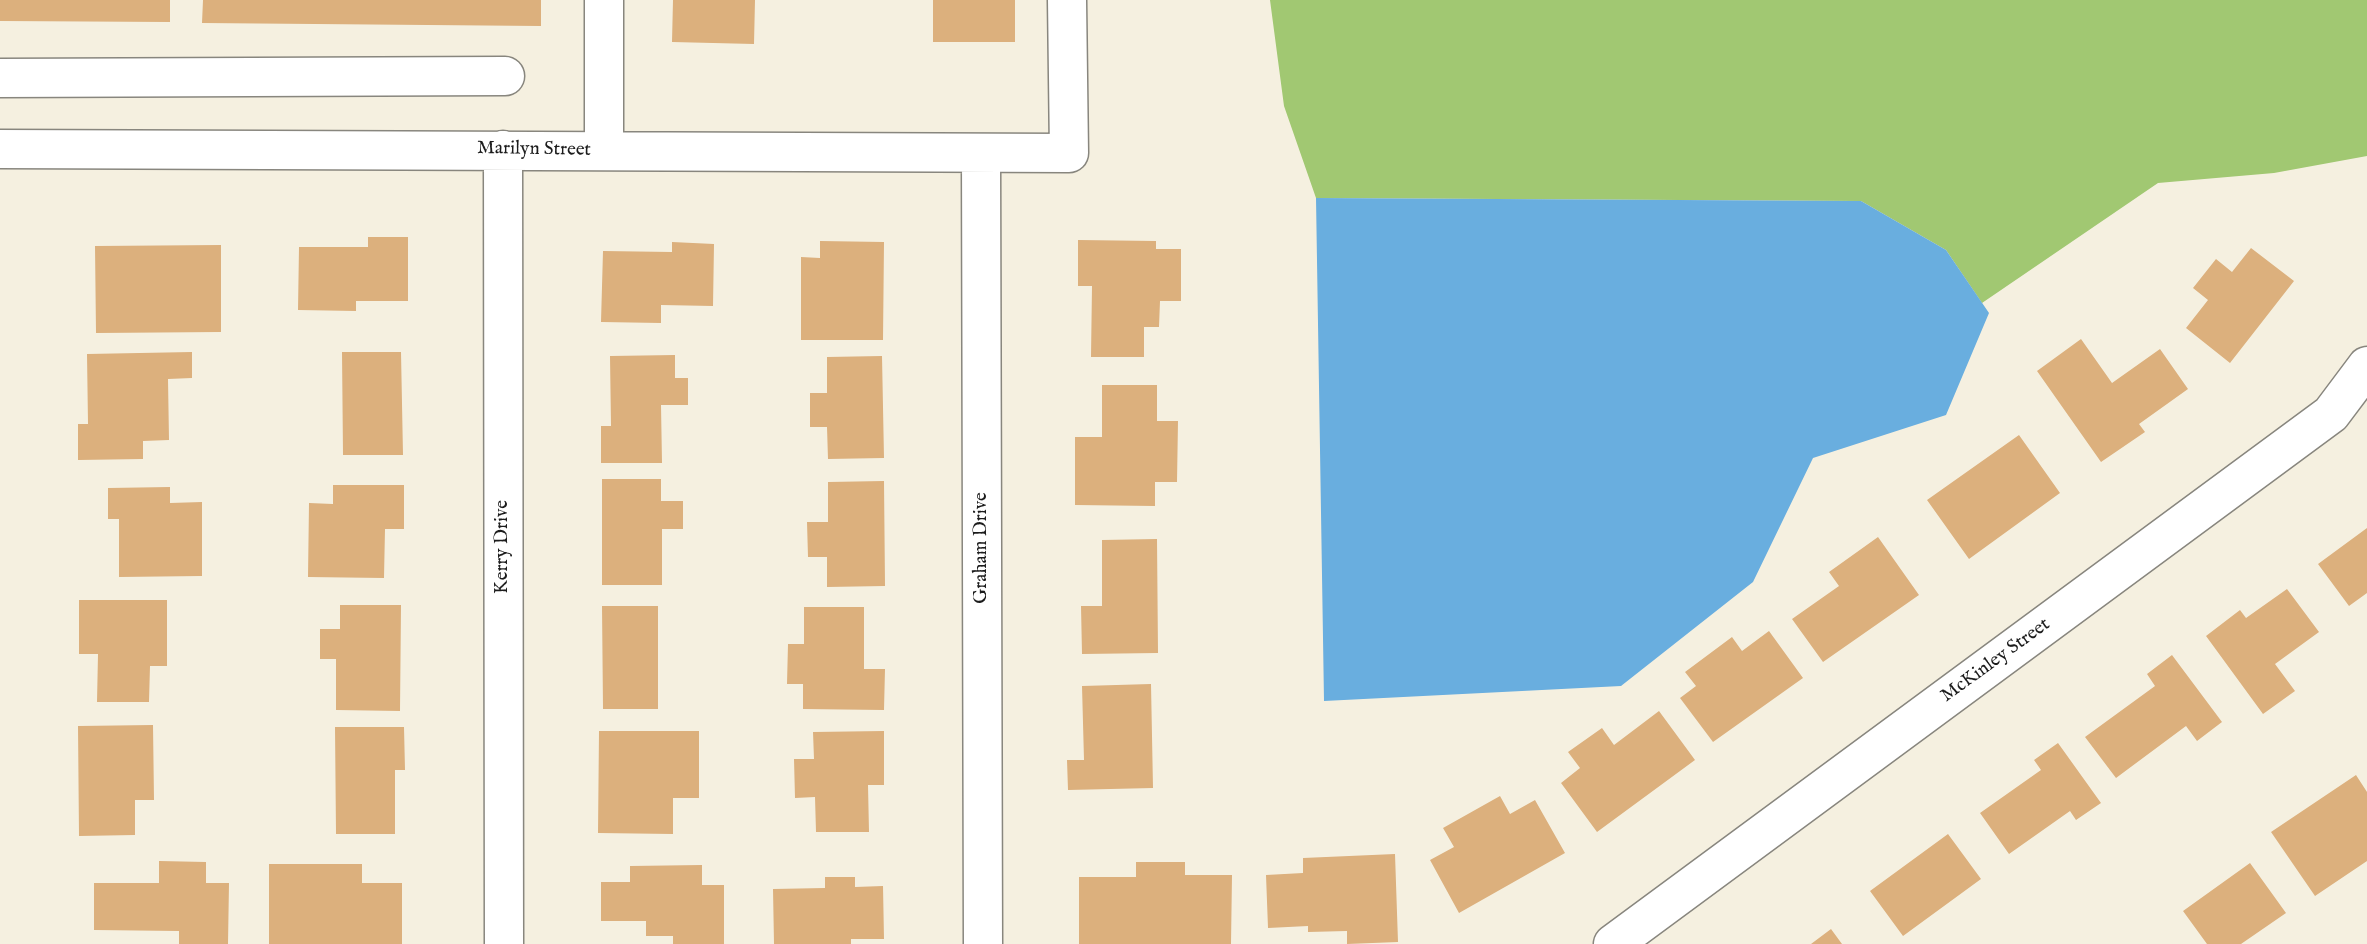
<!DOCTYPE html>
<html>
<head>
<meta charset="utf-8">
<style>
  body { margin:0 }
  canvas { display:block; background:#f5f0e0 }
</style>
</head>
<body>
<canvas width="2367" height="944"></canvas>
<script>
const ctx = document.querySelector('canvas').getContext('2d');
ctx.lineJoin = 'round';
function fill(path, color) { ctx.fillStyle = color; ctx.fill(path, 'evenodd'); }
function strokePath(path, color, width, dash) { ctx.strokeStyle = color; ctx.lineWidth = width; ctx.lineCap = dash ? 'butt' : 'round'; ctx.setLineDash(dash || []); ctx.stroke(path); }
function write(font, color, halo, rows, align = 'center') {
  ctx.font = font + ' "IM FELL English",serif'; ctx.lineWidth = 5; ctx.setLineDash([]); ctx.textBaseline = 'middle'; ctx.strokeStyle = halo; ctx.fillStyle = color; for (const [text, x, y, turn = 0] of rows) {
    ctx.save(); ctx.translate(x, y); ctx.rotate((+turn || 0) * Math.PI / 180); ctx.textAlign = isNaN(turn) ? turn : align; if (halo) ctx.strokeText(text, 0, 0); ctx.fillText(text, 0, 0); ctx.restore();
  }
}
fill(new Path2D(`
  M1270,0h1097v156l-93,17 -116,10 -176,120 -36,-53 -85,-49 -545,-3 -32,-92z`), '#a1c872');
fill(new Path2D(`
  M1316,198l545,3 85,49 43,63 -43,102 -133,43 -60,124 -132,104 -297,15z`), '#69aedf');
fill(new Path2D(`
  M0,0h170v22l-170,-1z
  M203,0h338v26l-339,-3z
  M673,0h82l-1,44 -82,-2z
  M933,0h82v42h-82z
  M368,237h40v64h-52v10l-58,-1 1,-63h69z
  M1078,240l78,1v8h25v52h-21l-1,26h-15v30h-53l1,-71h-14z
  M820,241l64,1 -1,98h-82v-83l19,1z
  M672,242l42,2 -1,62 -52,-1v18l-60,-1 2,-71 69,1z
  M221,245v87l-125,1 -1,-87z
  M2251,248l43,33 -64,82 -44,-35 22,-28 -15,-12 23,-29 16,13z
  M2081,339l31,44 48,-34 28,40 -49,35 6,8 -44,30 -64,-91z
  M192,352v26l-24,1 1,61 -26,1v18l-65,1v-36h10l-1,-70z
  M342,352h59l2,103h-60z
  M675,355v23h13v27h-27l1,58h-61v-37h10l-1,-70z
  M882,356l2,102 -56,1 -1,-32h-17v-34h17v-36z
  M1102,385h55v36h21l-1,61h-22v24l-80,-1v-68h27z
  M2019,435l41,58 -91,66 -42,-59z
  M602,479h59v22h22v28h-21v56h-60z
  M884,481l1,105 -58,1v-30h-19l-1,-35h21v-40z
  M333,485h71v44h-19l-1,49 -76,-1 1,-74 24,1z
  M170,487v16l32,-1v74l-83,1v-58h-11v-31z
  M2367,528v65l-18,13 -31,-42z
  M1878,537l41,58 -96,67 -31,-43 47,-33 -10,-14z
  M1157,539l1,114 -76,1 -1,-48h21v-66z
  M2287,589l32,43 -44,32 20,27 -32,23 -57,-78 34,-26 6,8z
  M79,600h88v66h-17l-1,36h-52l1,-48h-19z
  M340,605h61l-1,106 -64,-1v-51h-16v-30h20z
  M602,606h56v103h-55z
  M804,607h60v62h21l-1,41 -81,-1v-25h-16l1,-40h16z
  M1769,631l34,47 -90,64 -33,-44 16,-12 -11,-14 47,-35 10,14z
  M2172,655l50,67 -25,19 -11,-15 -70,52 -31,-41 70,-51 -8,-12z
  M1151,684l2,104 -85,2 -1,-30h17l-2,-74z
  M1659,711l36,49 -98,72 -36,-49 19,-15 -12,-16 34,-24 12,17z
  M153,725l1,75h-19v35l-56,1 -1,-110z
  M335,727h69l1,43h-10v64h-59z
  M599,731h100v67h-26v36l-75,-1z
  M884,731v54h-16l1,47h-53l-1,-35 -20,1 -1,-39h20l-1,-27z
  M2058,743l43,60 -25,17 -6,-9 -61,43 -29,-41 61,-43 -7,-10z
  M2356,775l11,17v69l-52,35 -44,-64z
  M1500,796l10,18 25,-14 30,53 -106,60 -29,-53 24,-13 -11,-19z
  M1948,834l33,45 -78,57 -33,-45z
  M1395,854l3,88 -51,2v-13l-39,1v-6l-40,2 -2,-53 37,-2v-15z
  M159,861l47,1v21h23l-1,61h-49v-13l-85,-1v-47h65z
  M1136,862h49v13h47l-1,69h-152v-67h57z
  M2250,863l36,50 -45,31h-34l-24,-33z
  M269,864h93v19h40v61h-133z
  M702,865v20h22v59h-51v-8h-27v-15h-45v-39h29v-16z
  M825,877h30v10l28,-1 1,53h-33v5h-77l-1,-55 52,-1z
  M1831,929l11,15h-31z`), '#dcb07d');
const minor = new Path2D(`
  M604,0v151
  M0,78l505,-2
  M0,149l1069,4 -2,-153
  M503,150l1,794
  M981,153l2,791
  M1613,944l718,-530 36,-48`);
strokePath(minor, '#88867e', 41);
strokePath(minor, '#fff', 38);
write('19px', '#1c1c1c', '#fff', [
  ["Marilyn Street",534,150,1],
  ["Kerry Drive",503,547,-90],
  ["Graham Drive",982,548,-90],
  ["McKinley Street",1996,661,-36]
]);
</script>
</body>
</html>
